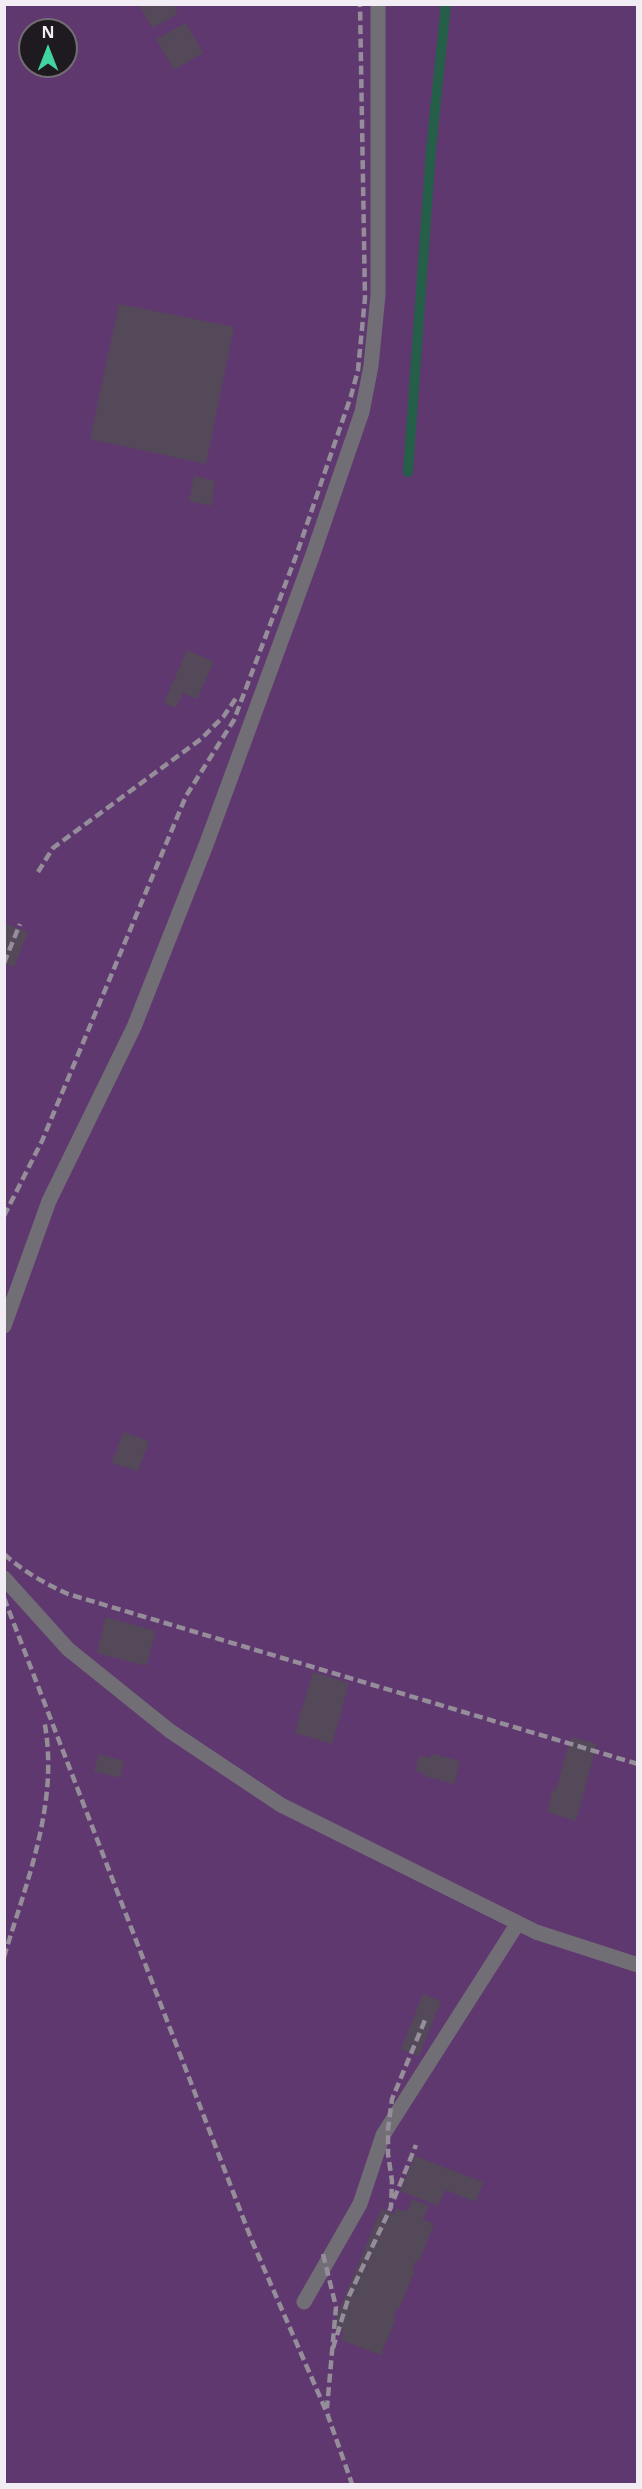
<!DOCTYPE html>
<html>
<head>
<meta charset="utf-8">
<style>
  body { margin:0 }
  #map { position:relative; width:642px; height:2489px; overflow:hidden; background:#39303e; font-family:"Noto Sans",sans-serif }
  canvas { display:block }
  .frame { position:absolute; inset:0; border:6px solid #f2ecf5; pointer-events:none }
  .north { position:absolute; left:18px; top:18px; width:60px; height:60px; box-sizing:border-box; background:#1e1a20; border:2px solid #736e75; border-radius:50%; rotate:0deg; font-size:16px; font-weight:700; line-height:24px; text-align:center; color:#f2ecf5 }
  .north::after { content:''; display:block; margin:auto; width:21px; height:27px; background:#41d4a1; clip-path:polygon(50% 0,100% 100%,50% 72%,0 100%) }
</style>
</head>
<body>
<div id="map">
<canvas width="642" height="2489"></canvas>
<div class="frame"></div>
<div class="north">N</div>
</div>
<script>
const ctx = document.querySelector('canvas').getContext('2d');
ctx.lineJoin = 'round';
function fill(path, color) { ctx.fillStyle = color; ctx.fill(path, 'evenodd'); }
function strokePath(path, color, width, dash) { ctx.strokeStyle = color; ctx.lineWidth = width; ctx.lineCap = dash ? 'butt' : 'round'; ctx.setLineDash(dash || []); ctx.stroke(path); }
fill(new Path2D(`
  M5,5h632v2479h-632zM30,30h36v36h-36z`), '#5f3870');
strokePath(new Path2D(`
  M408,472l23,-322 15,-146`), '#255e49', 10);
fill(new Path2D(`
  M139,4h34l5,10 -26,14z
  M186,23l17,30 -29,17 -18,-31z
  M119,304l115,23 -28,137 -116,-25z
  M194,476l21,5 -4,25 -22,-5z
  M187,650l27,12 -17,37 -14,-6 -7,15 -12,-5z
  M4,923l24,9 -14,35 -10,-3z
  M123,1432l26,9 -11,30 -26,-8z
  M106,1617l50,14 -10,35 -49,-13z
  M313,1672l36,11 -17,61 -37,-11z
  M571,1737l26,7 -21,77 -29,-9 6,-23 3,1z
  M99,1754l25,7 -4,17 -26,-7z
  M432,1754l28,7 -6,23 -30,-8 1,-3 -9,-2 3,-15 11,2z
  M423,1994l18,7 -22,55 -18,-7z
  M415,2156l68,26 -7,20 -31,-12 -7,16 -38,-15z
  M412,2199l17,7 -6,13 11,5 -15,38 -3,-2 -4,9 3,1 -16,39 -2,-1 -4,9 3,1 -15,37 -40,-15 3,-7 -12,-5 49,-119 13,5 3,-6 10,4z`), '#534958');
strokePath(new Path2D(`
  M4,1326l45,-125 85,-174 72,-182 106,-288 50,-145 9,-46 7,-71v-291
  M4,1578l64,71 102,82 111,74 255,127 102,33
  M304,2302l56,-98 23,-69 135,-212`), '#726e75', 15);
strokePath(new Path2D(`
  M38,872l15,-24 148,-109 23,-23 14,-21
  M4,963l16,-39
  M4,1216l38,-75 144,-345 48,-76 62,-164 55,-160 7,-26 7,-72 -5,-294
  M4,1554c20,18 40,29 64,40l570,170
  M4,1598l248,643 75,172 25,71
  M4,1957c23,-77 56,-156 40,-237
  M394,2199l22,-54
  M323,2254l13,53 -9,101
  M333,2348l16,-52 42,-89 1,-26 -4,-27v-25l4,-30 33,-79`), '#958d99', 4.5, [9, 4.5]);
</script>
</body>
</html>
